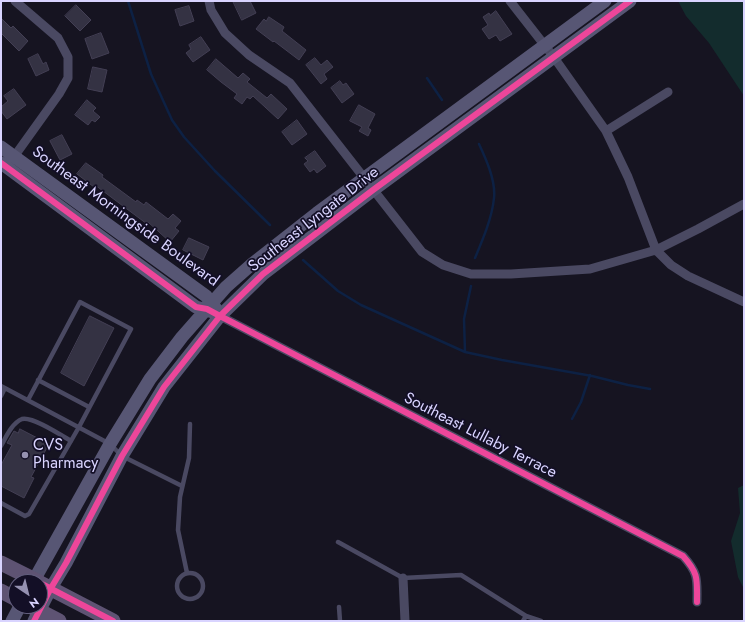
<!DOCTYPE html>
<html>
<head>
<meta charset="utf-8">
<style>
  body { margin:0 }
  #map { position:relative; width:745px; height:622px; overflow:hidden; background:#161421; font-family:Jost,sans-serif }
  canvas { display:block }
  .frame { position:absolute; inset:0; border:2px solid #d9d4ff; pointer-events:none }
  .north { position:absolute; left:8px; top:574px; width:40px; height:40px; box-sizing:border-box; background:#130f26; border:1px solid #625e7d; border-radius:50%; rotate:145deg; font-size:11px; font-weight:700; line-height:16px; text-align:center; color:#d9d4ff }
  .north::after { content:''; display:block; margin:auto; width:14px; height:18px; background:#9591b1; clip-path:polygon(50% 0,100% 100%,50% 72%,0 100%) }
</style>
</head>
<body>
<div id="map">
<canvas width="745" height="622"></canvas>
<div class="frame"></div>
<div class="north">N</div>
</div>
<script>
const ctx = document.querySelector('canvas').getContext('2d');
ctx.lineJoin = 'round';
function fill(path, color) { ctx.fillStyle = color; ctx.fill(path, 'evenodd'); }
function strokePath(path, color, width, dash) { ctx.strokeStyle = color; ctx.lineWidth = width; ctx.lineCap = dash ? 'butt' : 'round'; ctx.setLineDash(dash || []); ctx.stroke(path); }
function write(font, color, halo, rows, align = 'center') {
  ctx.font = font + ' Jost,sans-serif'; ctx.lineWidth = 3.5; ctx.setLineDash([]); ctx.textBaseline = 'middle'; ctx.strokeStyle = halo; ctx.fillStyle = color; for (const [text, x, y, turn = 0] of rows) {
    ctx.save(); ctx.translate(x, y); ctx.rotate((+turn || 0) * Math.PI / 180); ctx.textAlign = isNaN(turn) ? turn : align; if (halo) ctx.strokeText(text, 0, 0); ctx.fillText(text, 0, 0); ctx.restore();
  }
}
fill(new Path2D(`
  M678,1h66v95l-35,-53 -23,-27z
  M744,485v104l-6,-12 -7,-36 9,-28 -2,-25z`), '#132c2d');
strokePath(new Path2D(`
  M128,1l23,73 21,46 12,17 31,34 55,54
  M427,78l15,22
  M475,258c8,-19 17,-40 19,-60 2,-17 -8,-39 -15,-54
  M303,260l35,31 23,14 104,47 37,8 90,16 36,9 22,4
  M465,352l-1,-33 7,-33
  M572,419l9,-17 9,-27`), '#0d2144', 2.5);
const building = new Path2D(`
  M233,1h17l6,12 -14,7z
  M76,5l15,15 -11,11 -15,-15z
  M189,6l5,15 -14,5 -5,-16z
  M496,11l16,23 -12,7 -4,-6 -7,4 -7,-10 6,-4 -5,-8 6,-4 1,2z
  M269,17l15,10 -2,4 24,19 -7,10 -25,-19 -1,1 -17,-13 8,-10 2,2z
  M1,18l10,10 2,-2 15,15 -9,10 -18,-18z
  M101,33l8,20 -17,6 -7,-20z
  M201,37l9,13 -17,12 -7,-9 5,-4 -2,-4z
  M38,54l5,10 3,-2 3,8 -13,6 -8,-17z
  M315,58l6,7 6,-5 6,7 -9,7 3,5 -6,5 -15,-19z
  M216,59l22,19 5,-5 7,6 -3,3 20,16 4,-4 16,15 -9,10 -25,-23 -3,3 -3,-2 -5,7 -8,-6 3,-4 -16,-12 -14,-12z
  M93,67l14,3 -5,22 -14,-3z
  M340,81l3,4 3,-2 8,11 -12,9 -11,-15z
  M14,89l12,16 -19,14 -6,-8v-4l7,-6 -4,-5z
  M87,100l9,8 -3,3 7,6 -5,5 -3,-2 -4,5 -13,-10z
  M359,105l16,9 -7,14 3,2 -3,6 -9,-5 3,-4 -12,-6z
  M297,120l10,14 -15,11 -10,-13z
  M62,135l10,19 -12,6 -10,-19z
  M315,151l11,15 -9,7 -3,-4 -4,3 -6,-8 4,-3 -3,-3z
  M86,163l17,12 -1,2 34,25 1,-2 7,5 2,-3 22,17 5,-5 8,7 -6,7 4,3 -9,11 -22,-20 -1,2 -52,-39 -1,2 -17,-13z
  M189,238l20,9 -6,13 -20,-10z
  M90,316l24,12 -30,58 -23,-13z
  M20,429l29,15 -18,33 3,1 -10,20 -23,-12v-21l11,-20 -5,-2 7,-12 4,2z`);
fill(building, '#343243');
strokePath(building, '#433f54', 1);
strokePath(new Path2D(`
  M38,380l51,27
  M1,386l109,58 12,12 60,30
  M1,396l4,-8
  M1,446c5,-9 11,-23 21,-27 10,-3 39,16 49,22
  M1,503l24,13 4,-2 50,-87 52,-98 -51,-27 -52,98
  M338,542l65,36 58,-3 65,41 15,5
  M177 586a13 13 0 1 1 26 0a13 13 0 1 1-26 0Z
  M187,573l-9,-43 2,-33 9,-39 1,-34
  M339,607l1,14
  M523,621l3,-5`), '#4a4962', 4.5);
strokePath(new Path2D(`
  M209,1l2,9 14,23 24,22 41,28 132,169 21,13 28,9h40l79,-5 66,-19 42,-21 46,-25
  M510,1l43,55 53,75 22,46 28,73 15,15 17,11 56,26
  M606,131l62,-39
  M11,161l48,-67 9,-16v-21l-10,-19 -43,-37
  M220,316l463,240c16,18 14,23 14,46
  M403,578l2,43`), '#4a4962', 9);
strokePath(new Path2D(`
  M1,147l205,149 10,13
  M1,163l195,144 17,5
  M33,582l77,-138 40,-65 32,-42 44,-50 26,-23 65,-51 288,-212
  M12,621l8,-15
  M34,621l17,-33 15,-25 56,-107 42,-69 56,-71 43,-42 110,-84 257,-189`), '#575674', 13);
strokePath(new Path2D(`
  M1,563l38,19
  M40,583l73,38
  M1,591l15,8
  M30,606l29,15`), '#5e5373', 15);
strokePath(new Path2D(`
  M1,163l195,144 11,2 13,7 463,240c16,18 14,23 14,46
  M40,583l73,38
  M34,621l17,-33 15,-25 56,-107 42,-69 56,-71 43,-42 110,-84 257,-189`), '#ed469a', 6);
for (const [x, y, r, color] of [
  [25,455,4,"#9591b1"]
]) { const dot = new Path2D(); dot.arc(x, y, r, 0, 2 * Math.PI); ctx.fillStyle = color; ctx.fill(dot); strokePath(dot, '#130f26', 1.5); }
write('16px', '#d9d4ff', '#130f26', [
  ["Southeast Morningside Boulevard",125,217,36],
  ["Southeast Lyngate Drive",314,220,-38],
  ["Southeast Lullaby Terrace",480,436,27]
]);
write('16px', '#d9d4ff', '#130f26', [
  ["CVS",33,446],
  ["Pharmacy",33,464]
], 'left');
</script>
</body>
</html>
